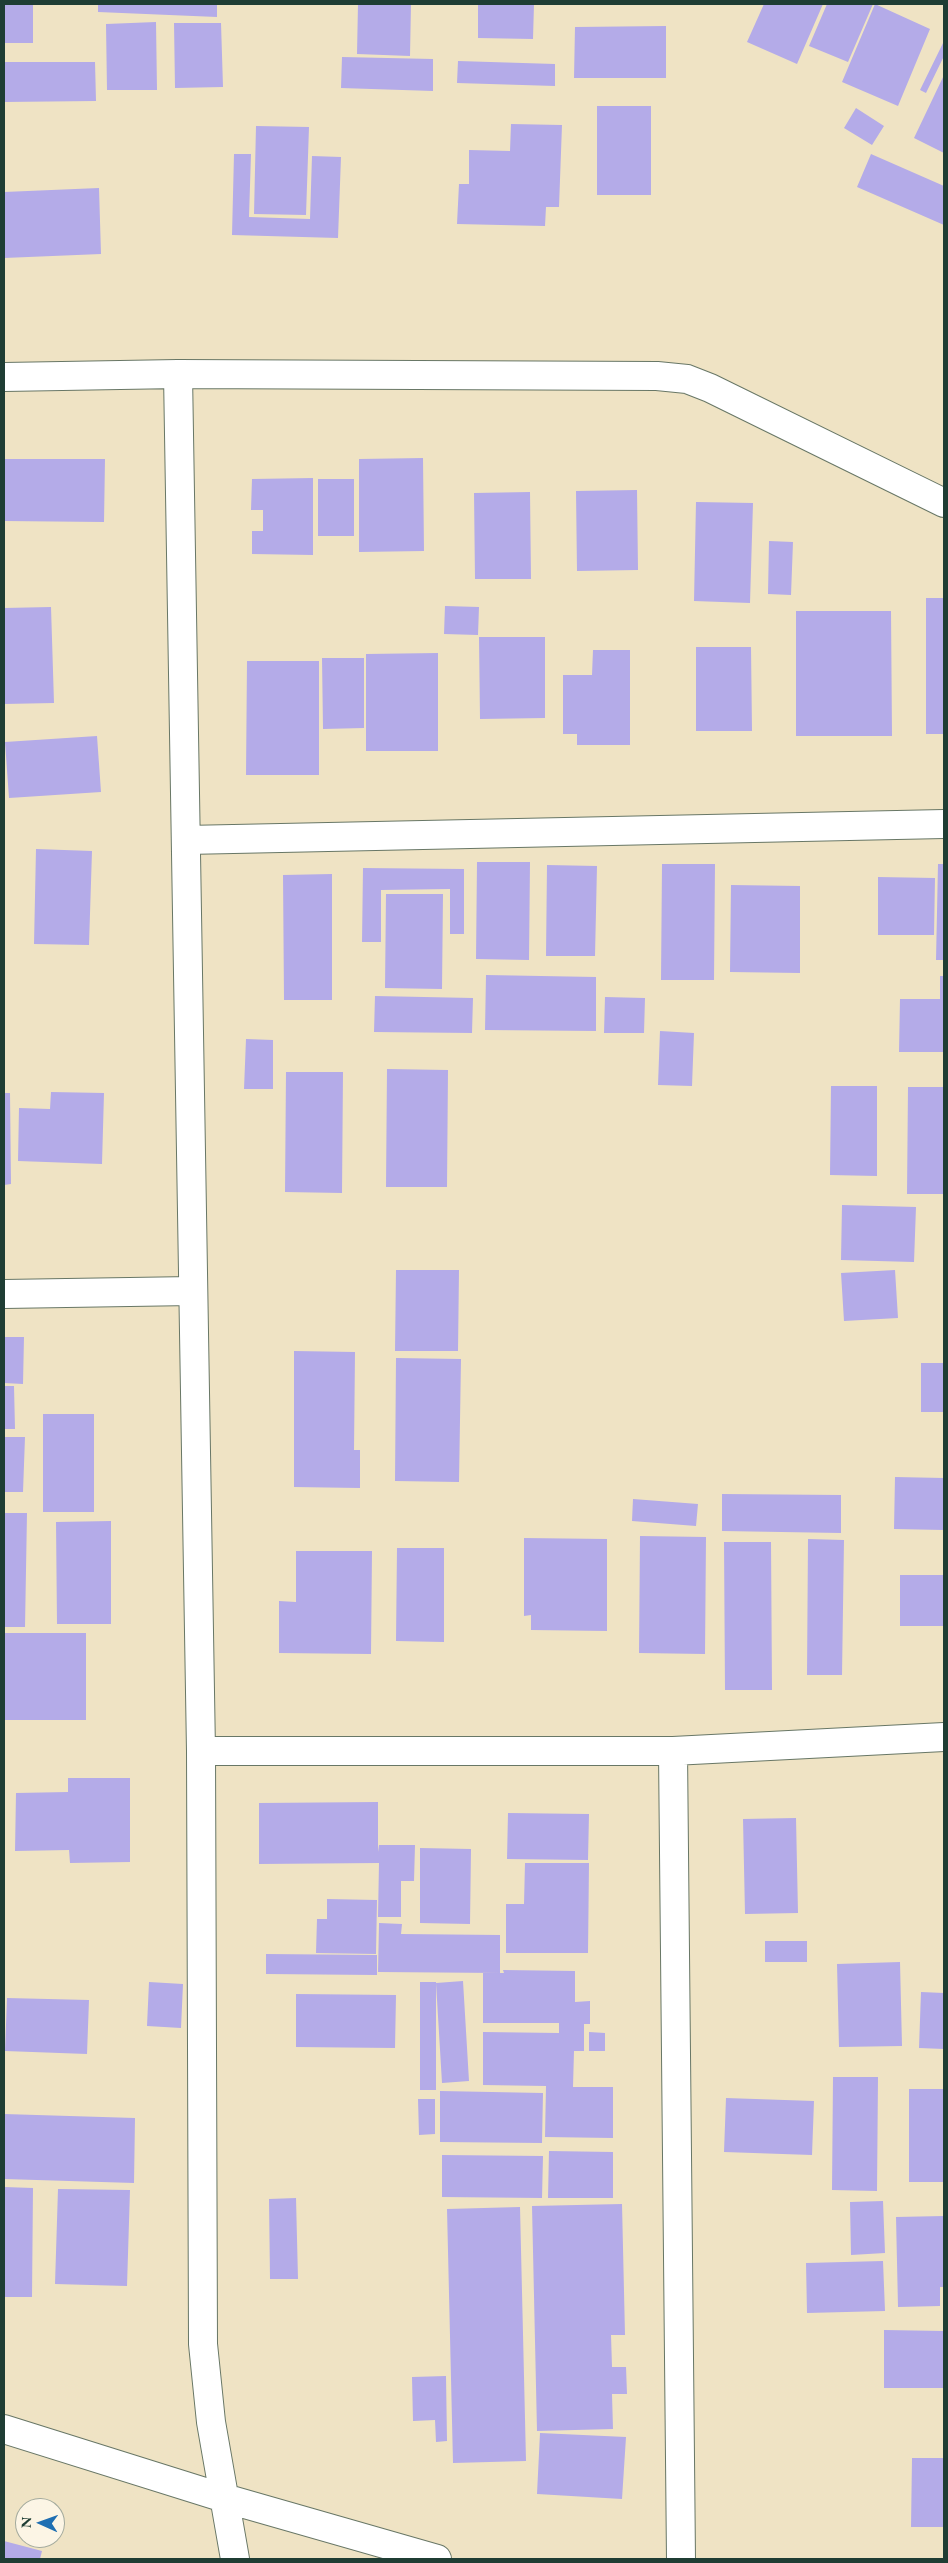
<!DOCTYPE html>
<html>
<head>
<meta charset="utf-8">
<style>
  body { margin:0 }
  #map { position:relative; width:948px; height:2563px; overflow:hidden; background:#efe3c4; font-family:"EB Garamond",serif }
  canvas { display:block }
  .frame { position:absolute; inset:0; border:5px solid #1f3d34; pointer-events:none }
  .north { position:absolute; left:15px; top:2498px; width:50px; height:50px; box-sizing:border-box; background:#fcf5e5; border:1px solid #a4ab9e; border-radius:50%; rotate:272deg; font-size:14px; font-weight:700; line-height:20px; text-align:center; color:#1f3d34 }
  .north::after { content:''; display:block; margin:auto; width:18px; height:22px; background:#1f6fb2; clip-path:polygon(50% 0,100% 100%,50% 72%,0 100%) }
</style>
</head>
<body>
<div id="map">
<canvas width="948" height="2563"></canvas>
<div class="frame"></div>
<div class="north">N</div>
</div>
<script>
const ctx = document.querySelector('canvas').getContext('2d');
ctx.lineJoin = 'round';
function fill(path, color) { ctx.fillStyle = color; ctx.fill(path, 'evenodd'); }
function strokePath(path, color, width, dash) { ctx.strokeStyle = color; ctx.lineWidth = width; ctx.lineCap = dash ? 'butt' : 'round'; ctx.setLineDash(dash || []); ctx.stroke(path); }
fill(new Path2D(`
  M4,4h29v39h-29z
  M98,4h119v13l-119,-5z
  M358,4h53l-1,52 -53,-2z
  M478,4h56l-1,35 -55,-1z
  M764,4h59l-26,60 -50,-22z
  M827,4h46l-25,58 -39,-16z
  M875,4l55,25 -32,77 -56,-24z
  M156,22l1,68h-50l-1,-66z
  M174,23h47l2,64 -48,1z
  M666,26v52h-92l1,-51z
  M944,41v15l-18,37 -6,-3z
  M342,57l91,2v32l-92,-3z
  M458,61l97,3v22l-98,-3z
  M4,62h91l1,39 -92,1z
  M944,75v78l-30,-15z
  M597,106h54v89h-54z
  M856,108l28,18 -12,19 -28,-17z
  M511,124l51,1 -3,82h-13l-1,19 -88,-2 2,-40h10v-34l41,1z
  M256,126l53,1 -3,88 -52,-1z
  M234,154h17l-2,63 61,2 2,-63 29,1 -3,81 -106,-3z
  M871,154l73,32v39l-87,-38z
  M99,188l2,66 -97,4v-66z
  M423,458l1,93 -65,1v-93z
  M4,459h101l-1,63 -100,-1z
  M313,478v77l-61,-1v-23h11v-21h-12l1,-31z
  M318,479h36v57h-36z
  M637,490l1,80 -61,1 -1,-80z
  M530,492l1,87h-56l-1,-86z
  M696,502l57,1 -3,100 -56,-2z
  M769,541l24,1 -2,53 -23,-1z
  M926,598h18v136h-18z
  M445,606l34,1 -1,28 -34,-1z
  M51,607l3,96 -50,1v-96z
  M796,611h95l1,125h-96z
  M479,637h66v81l-65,1z
  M696,647h55l1,84h-56z
  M593,650h37v95h-53v-11h-14v-59h29z
  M438,653v98h-72v-97z
  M322,658h42v70l-41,1z
  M247,661h72v114h-73z
  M97,736l4,56 -92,6 -4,-56z
  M36,849l56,2 -3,94 -55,-1z
  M477,862h53l-1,98 -53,-1z
  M662,864h53l-1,116h-53z
  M938,864h6v96h-8z
  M547,865l50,1 -2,90h-49z
  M363,868l101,1v65h-14v-45l-69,1v52h-19z
  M332,874v126h-48l-1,-125z
  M878,877l57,1 -1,57h-56z
  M731,885l69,1v87l-70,-1z
  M386,894h57l-1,95 -57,-1z
  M486,975l110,2v54l-111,-1z
  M940,976h4v76h-45l1,-53h40z
  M375,996l98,2 -1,35 -98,-1z
  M605,997l40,1 -1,35h-40z
  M660,1031l34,2 -2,53 -34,-1z
  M246,1039l27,1v49h-29z
  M387,1069l61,1 -1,117h-61z
  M286,1072h57l-1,121 -57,-1z
  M831,1086h46v90l-47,-1z
  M908,1087h36v107h-37z
  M51,1092l53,1 -2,71 -84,-3 1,-53 31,1z
  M4,1093h6l1,91 -7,1z
  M842,1205l74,2 -2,55 -73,-2z
  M396,1270h63l-1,81h-63z
  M895,1270l3,48 -54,3 -3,-48z
  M4,1337h20l-1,47 -19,-1z
  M294,1351l61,1 -1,98h6v38l-66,-1z
  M396,1358l65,1 -2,123 -64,-1z
  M921,1363h23v49h-23z
  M4,1386h10l1,43h-11z
  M43,1414h51v98h-51z
  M4,1437h21l-2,55h-19z
  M895,1477l49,1v52l-50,-1z
  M722,1494l119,1v38l-119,-2z
  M633,1499l65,5 -2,22 -64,-5z
  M4,1513h23l-2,114h-21z
  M111,1521v103h-54l-1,-102z
  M640,1536l66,1 -1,117 -66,-1z
  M524,1538l83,1v92l-76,-1v-15l-7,1z
  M808,1539l36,1 -2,135h-35z
  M724,1542h47l1,148h-47z
  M397,1548h47v94l-48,-1z
  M296,1551h76l-1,103 -92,-1v-52l17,1z
  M900,1575h44v51h-44z
  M4,1633h82v87h-82z
  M68,1778h62v84l-60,1 -1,-13 -54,1 1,-58 52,-1z
  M378,1802v50l1,-7h36l-1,36h-13v36h-23l1,-54 -120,1v-61z
  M508,1813l81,1 -1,46 -81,-1z
  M796,1818l2,95 -53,1 -2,-95z
  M420,1848l51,1 -1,75 -50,-1z
  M525,1863h64l-1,90h-82v-49h18z
  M327,1899l50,1 -1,54 -60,-1 1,-34h10z
  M379,1923l23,1 -1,10 99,1v38l-122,-1z
  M765,1941h42v21h-42z
  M266,1954l111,1v20l-111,-1z
  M900,1962l2,84 -63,1 -2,-83z
  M503,1970l72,1v31l15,-1v23h-6v27h-10l-1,36h40v51l-68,-1 1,-51 -63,-1v-53l76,1v-10h-76v-50h21z
  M463,1981l6,100 -27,2 -6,-100z
  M149,1982l34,2 -2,44 -34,-2z
  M420,1982h16v108h-16z
  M921,1992l23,1v56l-25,-1z
  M296,1994l100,1 -1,53 -99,-1z
  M7,1998l82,2 -2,54 -82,-3z
  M589,2032l16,1v18h-16z
  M833,2077h45l-1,114 -45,-1z
  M909,2089h35v93h-35z
  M440,2091l103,2 -1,50 -102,-1z
  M726,2098l88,3 -2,54 -88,-3z
  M418,2099h17v35l-16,1z
  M4,2114l131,4 -1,65 -130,-4z
  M549,2151l64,1v46h-65z
  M442,2155l101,1 -1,42 -100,-1z
  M4,2187l29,1 -1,109h-28z
  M58,2189l72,1 -3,96 -72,-2z
  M296,2198l2,81h-28l-1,-80z
  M883,2201l2,52 -34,2 -1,-53z
  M622,2204l3,131h-14l1,32h14l1,27h-15l1,35 -76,2 -5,-225z
  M520,2207l6,254 -73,2 -6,-254z
  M944,2216v71h-4v19l-42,1 -2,-90z
  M883,2261l2,50 -78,2 -1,-50z
  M884,2330l60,1v57h-60z
  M446,2376l1,65 -11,1 -1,-22 -22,1 -1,-44z
  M540,2433l86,4 -4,62 -85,-5z
  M912,2458h32v69h-33z
  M4,2541l38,10 -2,8h-36z`), '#b4abe8');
const street = new Path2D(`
  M178,374l23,1377 2,593 8,78 24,137
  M4,377l174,-3 479,2 30,3 23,9 234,115
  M186,840l758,-16
  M4,1294l188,-3
  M201,1751h472l271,-14
  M673,1751l8,808
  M4,2429l220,69 213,61`);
strokePath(street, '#687766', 30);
strokePath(street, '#fff', 28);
</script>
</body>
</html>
